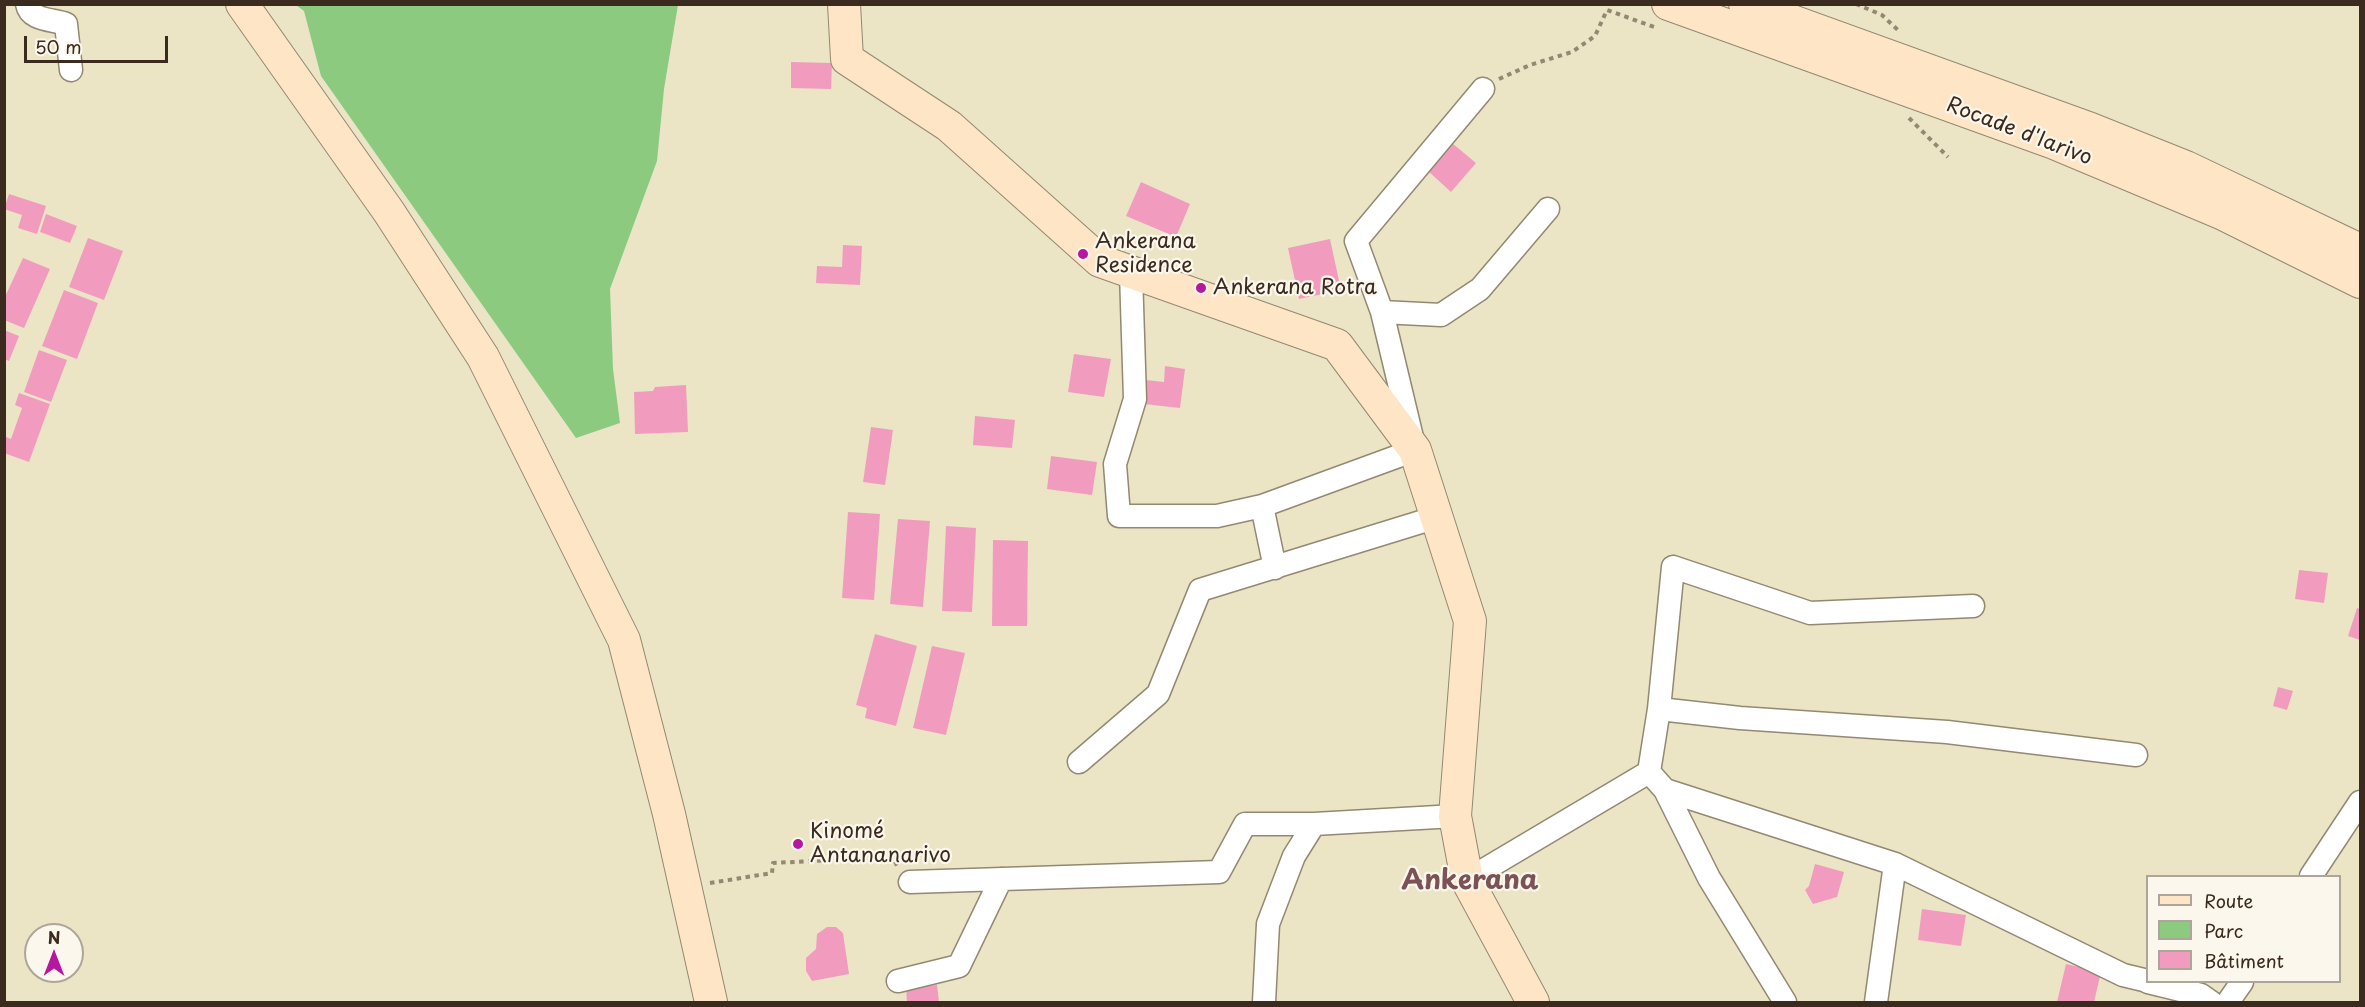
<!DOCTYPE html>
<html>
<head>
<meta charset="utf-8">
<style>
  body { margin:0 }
  #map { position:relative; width:2365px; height:1007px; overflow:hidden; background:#ebe5c6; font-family:"Playpen Sans",sans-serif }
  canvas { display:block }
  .frame { position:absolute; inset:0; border:6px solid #3b2a1e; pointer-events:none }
  .legend { position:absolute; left:2146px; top:875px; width:195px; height:108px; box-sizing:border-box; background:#fbf7ec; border:2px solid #aea59a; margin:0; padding:8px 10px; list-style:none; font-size:18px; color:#3b2a1e }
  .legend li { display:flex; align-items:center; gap:12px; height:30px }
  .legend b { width:30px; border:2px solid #aea59a }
  .north { position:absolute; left:24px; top:923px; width:60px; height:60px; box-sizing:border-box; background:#fbf7ec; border:2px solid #aea59a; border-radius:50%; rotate:0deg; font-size:16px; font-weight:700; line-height:24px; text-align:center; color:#3b2a1e }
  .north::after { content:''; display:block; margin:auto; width:21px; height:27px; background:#b5179e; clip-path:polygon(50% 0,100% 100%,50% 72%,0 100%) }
  .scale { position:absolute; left:24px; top:36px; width:144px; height:27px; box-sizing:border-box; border:3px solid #3b2a1e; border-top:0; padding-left:8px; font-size:18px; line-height:21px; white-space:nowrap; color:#3b2a1e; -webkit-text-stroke:4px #fbf7ec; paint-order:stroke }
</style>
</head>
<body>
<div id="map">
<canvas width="2365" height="1007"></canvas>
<div class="frame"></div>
<ul class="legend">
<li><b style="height:8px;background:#fee5c5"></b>Route</li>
<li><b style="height:16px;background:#8cca80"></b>Parc</li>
<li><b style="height:16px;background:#f19cbf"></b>Bâtiment</li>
</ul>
<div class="north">N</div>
<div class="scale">50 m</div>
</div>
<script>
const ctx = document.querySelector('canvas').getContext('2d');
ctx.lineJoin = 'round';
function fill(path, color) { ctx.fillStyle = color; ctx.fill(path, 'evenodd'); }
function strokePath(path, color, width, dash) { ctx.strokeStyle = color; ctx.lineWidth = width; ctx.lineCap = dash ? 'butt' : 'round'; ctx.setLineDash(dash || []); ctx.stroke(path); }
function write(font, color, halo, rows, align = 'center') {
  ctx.font = font + ' "Playpen Sans",sans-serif'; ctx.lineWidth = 4.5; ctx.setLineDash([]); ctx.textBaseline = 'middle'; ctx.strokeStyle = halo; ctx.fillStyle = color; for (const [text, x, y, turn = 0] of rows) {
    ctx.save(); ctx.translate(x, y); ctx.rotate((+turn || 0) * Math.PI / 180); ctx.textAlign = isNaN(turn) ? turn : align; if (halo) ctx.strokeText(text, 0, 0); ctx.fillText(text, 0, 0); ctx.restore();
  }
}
fill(new Path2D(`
  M296,5h382l-14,84 -7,72 -47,128 3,80 7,54 -44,15 -255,-362 -17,-65z`), '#8cca80');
fill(new Path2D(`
  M791,62l41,1 -1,26 -40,-1z
  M1452,143l24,20 -25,29 -23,-21z
  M1141,182l49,22 -14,33 -50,-21z
  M9,194l37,12 -9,28 -19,-6 4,-13 -18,-6z
  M46,214l31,12 -7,17 -30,-11z
  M88,238l35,13 -19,49 -35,-13z
  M1330,239l11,51 -42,9 -11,-51z
  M843,245l19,1 -2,39 -44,-2 1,-17 25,1z
  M23,258l27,11 -26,59 -20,-8v-21z
  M64,290l34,13 -21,56 -35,-13z
  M4,330l15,6 -10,25 -5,-2z
  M39,350l28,10 -16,42 -27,-10z
  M1074,354l37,5 -7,38 -36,-5z
  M1165,366l20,3 -5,39 -36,-4 2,-24 18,2z
  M686,385l2,47 -53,2 -1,-42 19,-1 2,-4z
  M19,393l31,11 -21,58 -25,-9v-17l7,3 11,-31 -7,-3z
  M975,416l40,4 -3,28 -39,-3z
  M871,427l22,3 -8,55 -22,-3z
  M1051,456l46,6 -5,33 -45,-6z
  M848,512l32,2 -6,86 -32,-2z
  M898,519l32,2 -7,86 -33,-3z
  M946,526l30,2 -4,84 -30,-1z
  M993,540l35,1 -1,85h-35z
  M2299,570l29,3 -4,30 -29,-4z
  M2357,608l3,1v31l-12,-4z
  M875,634l42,12 -21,80 -31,-8 2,-10 -11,-3z
  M932,646l33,7 -19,82 -33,-7z
  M2278,687l15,4 -6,19 -14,-4z
  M1815,864l29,8 -7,25 -24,7 -8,-14 4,-4z
  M1922,909l44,6 -5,31 -43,-6z
  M827,927h9l7,6 6,41 -37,7 -6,-10v-13l10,-9 1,-15z
  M2066,964l35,8 -7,30h-37z
  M937,985l2,17h-32l-1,-14z`), '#f19cbf');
const street = new Path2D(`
  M27,4c3,17 26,15 39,20l5,46
  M1131,273l4,126 -20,65 4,52h98l45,-10
  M1382,312l-26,-71 127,-152
  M1275,568l-13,-62 153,-56 -33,-138 59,3 39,-26 68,-80
  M1659,709l81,9 207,14 189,23
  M1079,762l79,-68 42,-104 237,-73
  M1665,790l230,74 228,111 25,6
  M2311,876l49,-74
  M1467,880l182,-108
  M910,882l309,-10 26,-48h69
  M898,981l61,-15 42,-87
  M2148,982l53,13 10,7
  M1264,1002l4,-78 26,-68 20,-32 141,-8
  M1785,1002l-76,-124 -44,-88 -16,-18 10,-63 14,-142 137,46 163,-7
  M1876,1002l19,-138
  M2228,1002l14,-20`);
const secondary = new Path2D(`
  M242,4l147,208 94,145 141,283 45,174 42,188
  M844,4l3,55 102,67 151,135 237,84 78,105 55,171 -15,195 12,64 66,122
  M1668,4l386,139 167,70 139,69
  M1745,4l346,125 95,38 174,83`);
strokePath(street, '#938872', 25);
strokePath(secondary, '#938872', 34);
strokePath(new Path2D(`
  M1856,4l26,11 18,17
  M1499,79l31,-14 42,-13 23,-16 12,-26 50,18
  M1909,118l39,39
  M710,883l62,-10 1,-10 120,-6 5,11`), '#938872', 4, [4.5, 4.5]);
strokePath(street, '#fff', 22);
strokePath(secondary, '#fee5c5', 32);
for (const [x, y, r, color] of [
  [1083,254,6,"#b5179e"],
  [1201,288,6,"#b5179e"],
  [798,844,6,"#b5179e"]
]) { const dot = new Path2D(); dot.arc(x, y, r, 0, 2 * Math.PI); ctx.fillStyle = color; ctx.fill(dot); strokePath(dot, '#fbf7ec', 2); }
write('21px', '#3b2a1e', '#fbf7ec', [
  ["Rocade d'Iarivo",2019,132,21]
]);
write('21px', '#3b2a1e', '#fbf7ec', [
  ["Ankerana",1095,242],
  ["Residence",1095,266],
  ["Ankerana Rotra",1213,288],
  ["Kinomé",810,832],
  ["Antananarivo",810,856]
], 'left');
write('bold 27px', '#7b5256', '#fbf7ec', [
  ["Ankerana",1470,882]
]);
</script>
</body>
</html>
